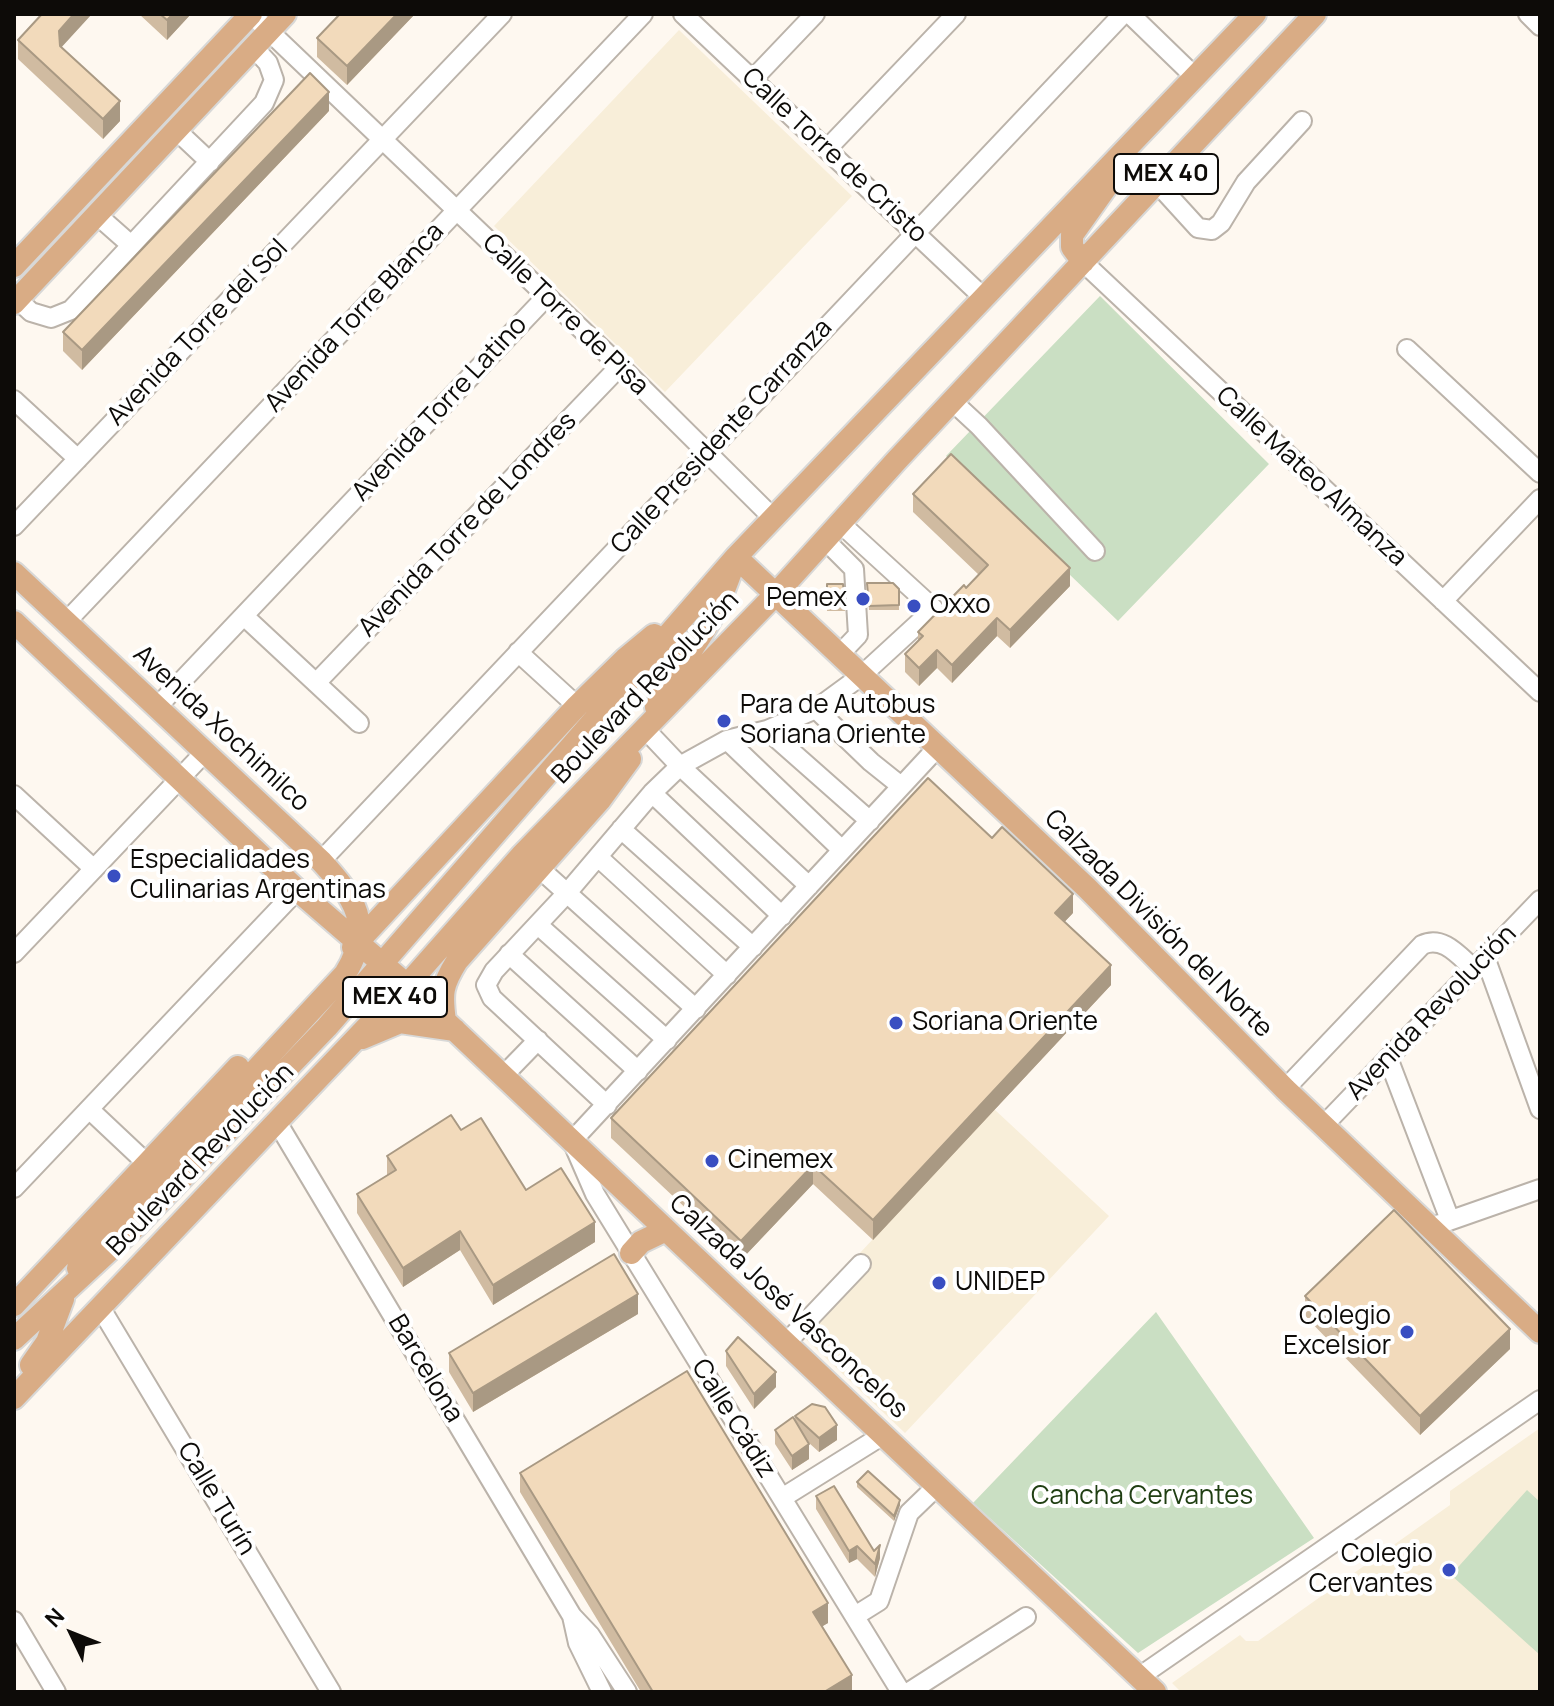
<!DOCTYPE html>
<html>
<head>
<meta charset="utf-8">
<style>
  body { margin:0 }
  #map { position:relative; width:1554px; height:1706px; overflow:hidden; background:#fef8f0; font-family:Manrope,sans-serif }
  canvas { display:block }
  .frame { position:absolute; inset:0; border:16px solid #0d0b08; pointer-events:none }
  .north { position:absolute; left:32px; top:1594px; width:80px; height:80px; -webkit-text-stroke:6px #fff; paint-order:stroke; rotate:313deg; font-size:22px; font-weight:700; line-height:32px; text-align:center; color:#0d0b08 }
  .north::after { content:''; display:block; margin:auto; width:28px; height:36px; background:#0d0b08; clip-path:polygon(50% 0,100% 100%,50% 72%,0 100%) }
</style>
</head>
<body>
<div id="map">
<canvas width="1554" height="1706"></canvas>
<div class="frame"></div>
<div class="north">N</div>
</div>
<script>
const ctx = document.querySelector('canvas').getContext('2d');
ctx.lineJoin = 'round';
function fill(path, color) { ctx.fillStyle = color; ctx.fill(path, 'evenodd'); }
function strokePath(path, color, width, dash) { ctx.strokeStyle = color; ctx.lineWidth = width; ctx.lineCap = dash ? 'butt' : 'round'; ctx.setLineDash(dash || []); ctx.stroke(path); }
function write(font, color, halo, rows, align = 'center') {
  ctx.font = font + ' Manrope,sans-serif'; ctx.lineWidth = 8; ctx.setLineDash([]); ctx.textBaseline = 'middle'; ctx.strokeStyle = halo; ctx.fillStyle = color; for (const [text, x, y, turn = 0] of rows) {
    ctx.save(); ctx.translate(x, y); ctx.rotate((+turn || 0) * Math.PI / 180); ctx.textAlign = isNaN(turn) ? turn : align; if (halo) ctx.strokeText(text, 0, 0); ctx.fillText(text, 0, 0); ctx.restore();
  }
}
fill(new Path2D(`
  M679,30l173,166 -187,196 -171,-166z
  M994,1109l115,107 -204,217 -113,-107z
  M1540,1428v264h-359l-9,-9 68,-48 6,6h12l192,-136v-14z`), '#f8eed9');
fill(new Path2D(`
  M1100,296l169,168 -151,157 -172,-165z
  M1156,1312l158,226 -176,115 -165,-150z
  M1527,1490l13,12v153l-89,-80z`), '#cadfc3');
const minor = new Path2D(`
  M251,14l369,352 153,152
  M683,14l301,284
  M1130,14l65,63
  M1528,14l12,12
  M753,79l62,-65
  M176,130l34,32
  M827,149l129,-135
  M1157,183l41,45 14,2 9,-7 25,-41 56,-61
  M97,215l34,30
  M1083,262l457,430
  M17,299l14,13 20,6 20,-8 193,-207 10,-23 -6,-17 -14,-15
  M1407,349l133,124
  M14,400l64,59
  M952,401l27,25 116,125
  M14,526l488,-512
  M825,540l29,29 4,66 -19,20
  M1443,601l97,-102
  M244,616l115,107
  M66,622l577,-608
  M518,652l59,54
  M316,683l304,-317
  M157,707l390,-411
  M816,709l45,-33 73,-67 -94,-86
  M645,729l35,37 129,120
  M767,730l103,91
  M727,740l115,110
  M652,793l130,123
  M14,795l80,74
  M621,829l132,118
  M598,857l129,118
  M321,861l802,-847
  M539,868l157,141
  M538,925l129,115
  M14,953l191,-201
  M509,954l129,117
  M1485,957l55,152
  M1388,1058l62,162
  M503,1076l35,-36
  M1285,1089l137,-144c21,-10 37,11 52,24
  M607,1105l-115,-107 -6,-13 8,-14 73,-78 85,-100 28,-27 47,-26 40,-10 49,-21 55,53 30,24
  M89,1109l68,64
  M277,1122l295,494 18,19 37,57
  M1323,1126l217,-226
  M14,1188l283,-298
  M1440,1224l100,-35
  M100,1307l231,385
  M786,1343l75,-79
  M782,1498l101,-63
  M572,1616l6,27 24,49
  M855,1616l24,-15 30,-88 28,-27
  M14,1621l42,71
  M1139,1677l401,-277
  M901,1692l-306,-498 -23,-53 365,-393
  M909,1692l117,-75`);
const major = new Path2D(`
  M1083,262l-11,-15v-12l42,-59
  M14,266l237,-252
  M14,303l271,-289
  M736,557l351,331 198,201 255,243
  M14,573l307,288c33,36 54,65 24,113l-223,240 -44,54
  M14,622l283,268 110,95 748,707
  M656,707c15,-31 37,-56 53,-85 10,-17 16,-35 23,-53
  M353,947l224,-241 48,-47 29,-24
  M445,1021c-4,-28 -3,-36 12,-60l143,-161 30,-41
  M362,1038l38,-16 55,8
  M631,1253l10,-11 25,-12
  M14,1305l224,-238
  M14,1339l123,-114 190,-198 409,-470 519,-543
  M31,1365l16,-23 16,-43
  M14,1398l393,-413 114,-129 254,-261 122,-135 418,-446`);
strokePath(minor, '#bbb3aa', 22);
strokePath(major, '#d8d8d7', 26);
strokePath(minor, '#fff', 18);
strokePath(major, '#d9ac85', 22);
fill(new Path2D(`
  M139,14h52l-24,26z
  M340,14h75l-68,71 -30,-28v-19z
  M18,40l43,7 59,74 -17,18 -85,-80z
  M329,111l-247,259 -19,-19v-19z
  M913,494l157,92 -60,62 -13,-12 -45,47 -15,-15 -18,18 -14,-14v-18l13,-13v-9l61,-57 -66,-63z
  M867,583l32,6v21h-30z
  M827,584h16l2,27h-18z
  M1073,913l-9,9 47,63 -238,255 -60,-56 -72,76 -130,-122v-20z
  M461,1130l65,60 69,52 -102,63 -33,-55 -57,37 -46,-74v-19l30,-19v-19z
  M1305,1296l205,53 -90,86 -115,-119z
  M638,1314l-165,98 -24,-40v-19z
  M726,1351l50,36 -22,22 -28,-43z
  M795,1416l42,24 -18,12 -10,-9v16l-17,11 -17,-26v-14l20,-10z
  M520,1473l308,150 -6,3 30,66h-211l-121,-200z
  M857,1482l43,23 -6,16 -37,-34z
  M816,1496l64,62 -5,19 -18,-18 -8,4 -33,-54z`), '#d0bba1');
fill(new Path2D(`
  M74,14h18l-33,36v-19z
  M173,14h18l-24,26v-20z
  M397,14h18l-68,71v-19z
  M329,92v19l-247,259v-20z
  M120,101v20l-17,18v-20z
  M1070,568v18l-60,62v-18z
  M997,618v18l-45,47v-18z
  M937,650v18l-18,18v-18z
  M1073,894v19l-18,19v-19z
  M1111,965v20l-238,255v-20z
  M813,1165v19l-72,76v-19z
  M595,1222v20l-102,63v-20z
  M460,1231v19l-57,37v-19z
  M638,1294v20l-165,98v-19z
  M1510,1329v20l-90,86v-19z
  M776,1372v15l-22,22v-15z
  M837,1425v15l-18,12v-14z
  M809,1444v15l-17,11v-14z
  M900,1500v5l-6,16v-5z
  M880,1545v13l-5,19v-13z
  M857,1546v13l-8,4v-12z
  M828,1603v20l-15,9v-20z
  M852,1675v17h-28z`), '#a99983');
const building = new Path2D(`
  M42,14h32l-15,17 1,15 60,55 -17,18 -85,-79z
  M160,14h13l-6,6z
  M340,14h57l-50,52 -30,-28z
  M310,73l19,19 -247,258 -19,-18z
  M951,454l119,114 -60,62 -13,-12 -45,47 -15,-15 -18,18 -14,-14 18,-18 -5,-4 46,-47 2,3 22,-23 -75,-71z
  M867,583h26l6,6v16l-30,1z
  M827,584h16l2,22h-18z
  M928,778l64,60 10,-11 71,67 -18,19 56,52 -238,255 -60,-55 -72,76 -130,-123z
  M451,1115l10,15 20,-12 45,72 35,-22 34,54 -102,63 -33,-54 -57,37 -46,-74 39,-24 -9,-14z
  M1394,1210l116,119 -90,87 -115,-120z
  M614,1254l24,40 -165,99 -24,-40z
  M738,1337l38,35 -22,22 -28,-43z
  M687,1371l141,232 -15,9 39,63 -28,17h-171l-133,-219z
  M812,1404l13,3 12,18 -18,13 -24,-22z
  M793,1417l16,27 -17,12 -17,-26z
  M868,1471l32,29 -6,16 -37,-34z
  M834,1486l40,65 6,-6 -5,19 -18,-18 -8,5 -33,-55z`);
fill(building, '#f2dabb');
strokePath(building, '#a99983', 2);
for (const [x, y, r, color] of [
  [863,599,8,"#394ec1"],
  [914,606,8,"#394ec1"],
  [724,721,8,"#394ec1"],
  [114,876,8,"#394ec1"],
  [896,1023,8,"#394ec1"],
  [712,1161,8,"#394ec1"],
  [939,1283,8,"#394ec1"],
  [1407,1332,8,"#394ec1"],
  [1449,1570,8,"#394ec1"]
]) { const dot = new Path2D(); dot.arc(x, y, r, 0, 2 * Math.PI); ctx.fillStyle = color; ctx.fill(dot); strokePath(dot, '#fff', 3); }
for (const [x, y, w] of [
  [1166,174,104],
  [395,997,104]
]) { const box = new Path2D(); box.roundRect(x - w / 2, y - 20, w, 40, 6); ctx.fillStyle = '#fff'; ctx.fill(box); strokePath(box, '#0d0b08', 2); }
write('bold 24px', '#0d0b08', null, [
  ["MEX 40",1166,174],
  ["MEX 40",395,997]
]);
write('26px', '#0d0b08', '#fff', [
  ["Calle Torre de Cristo",834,156,43],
  ["Calle Torre de Pisa",565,315,44],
  ["Avenida Torre Blanca",355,318,-47],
  ["Avenida Torre del Sol",198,333,-46],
  ["Avenida Torre Latino",440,409,-47],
  ["Calle Presidente Carranza",722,437,-47],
  ["Calle Mateo Almanza",1311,477,43],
  ["Avenida Torre de Londres",468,525,-46],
  ["Boulevard Revolución",646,688,-46],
  ["Avenida Xochimilco",221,729,43],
  ["Calzada División del Norte",1158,924,45],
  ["Avenida Revolución",1432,1013,-46],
  ["Boulevard Revolución",201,1160,-46],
  ["Calzada José Vasconcelos",788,1307,43],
  ["Barcelona",425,1369,59],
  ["Calle Cádiz",733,1419,58],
  ["Calle Turín",216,1499,59]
]);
write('26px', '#0d0b08', '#fff', [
  ["Pemex",847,599,"right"],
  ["Oxxo",930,606],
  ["Para de Autobus",740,706],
  ["Soriana Oriente",740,736],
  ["Especialidades",130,861],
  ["Culinarias Argentinas",130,891],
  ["Soriana Oriente",912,1023],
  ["Cinemex",728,1161],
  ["UNIDEP",955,1283],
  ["Colegio",1391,1317,"right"],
  ["Excelsior",1391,1347,"right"],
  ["Colegio",1433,1555,"right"],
  ["Cervantes",1433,1585,"right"]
], 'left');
write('26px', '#203f13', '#fff', [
  ["Cancha Cervantes",1142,1497]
]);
</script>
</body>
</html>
